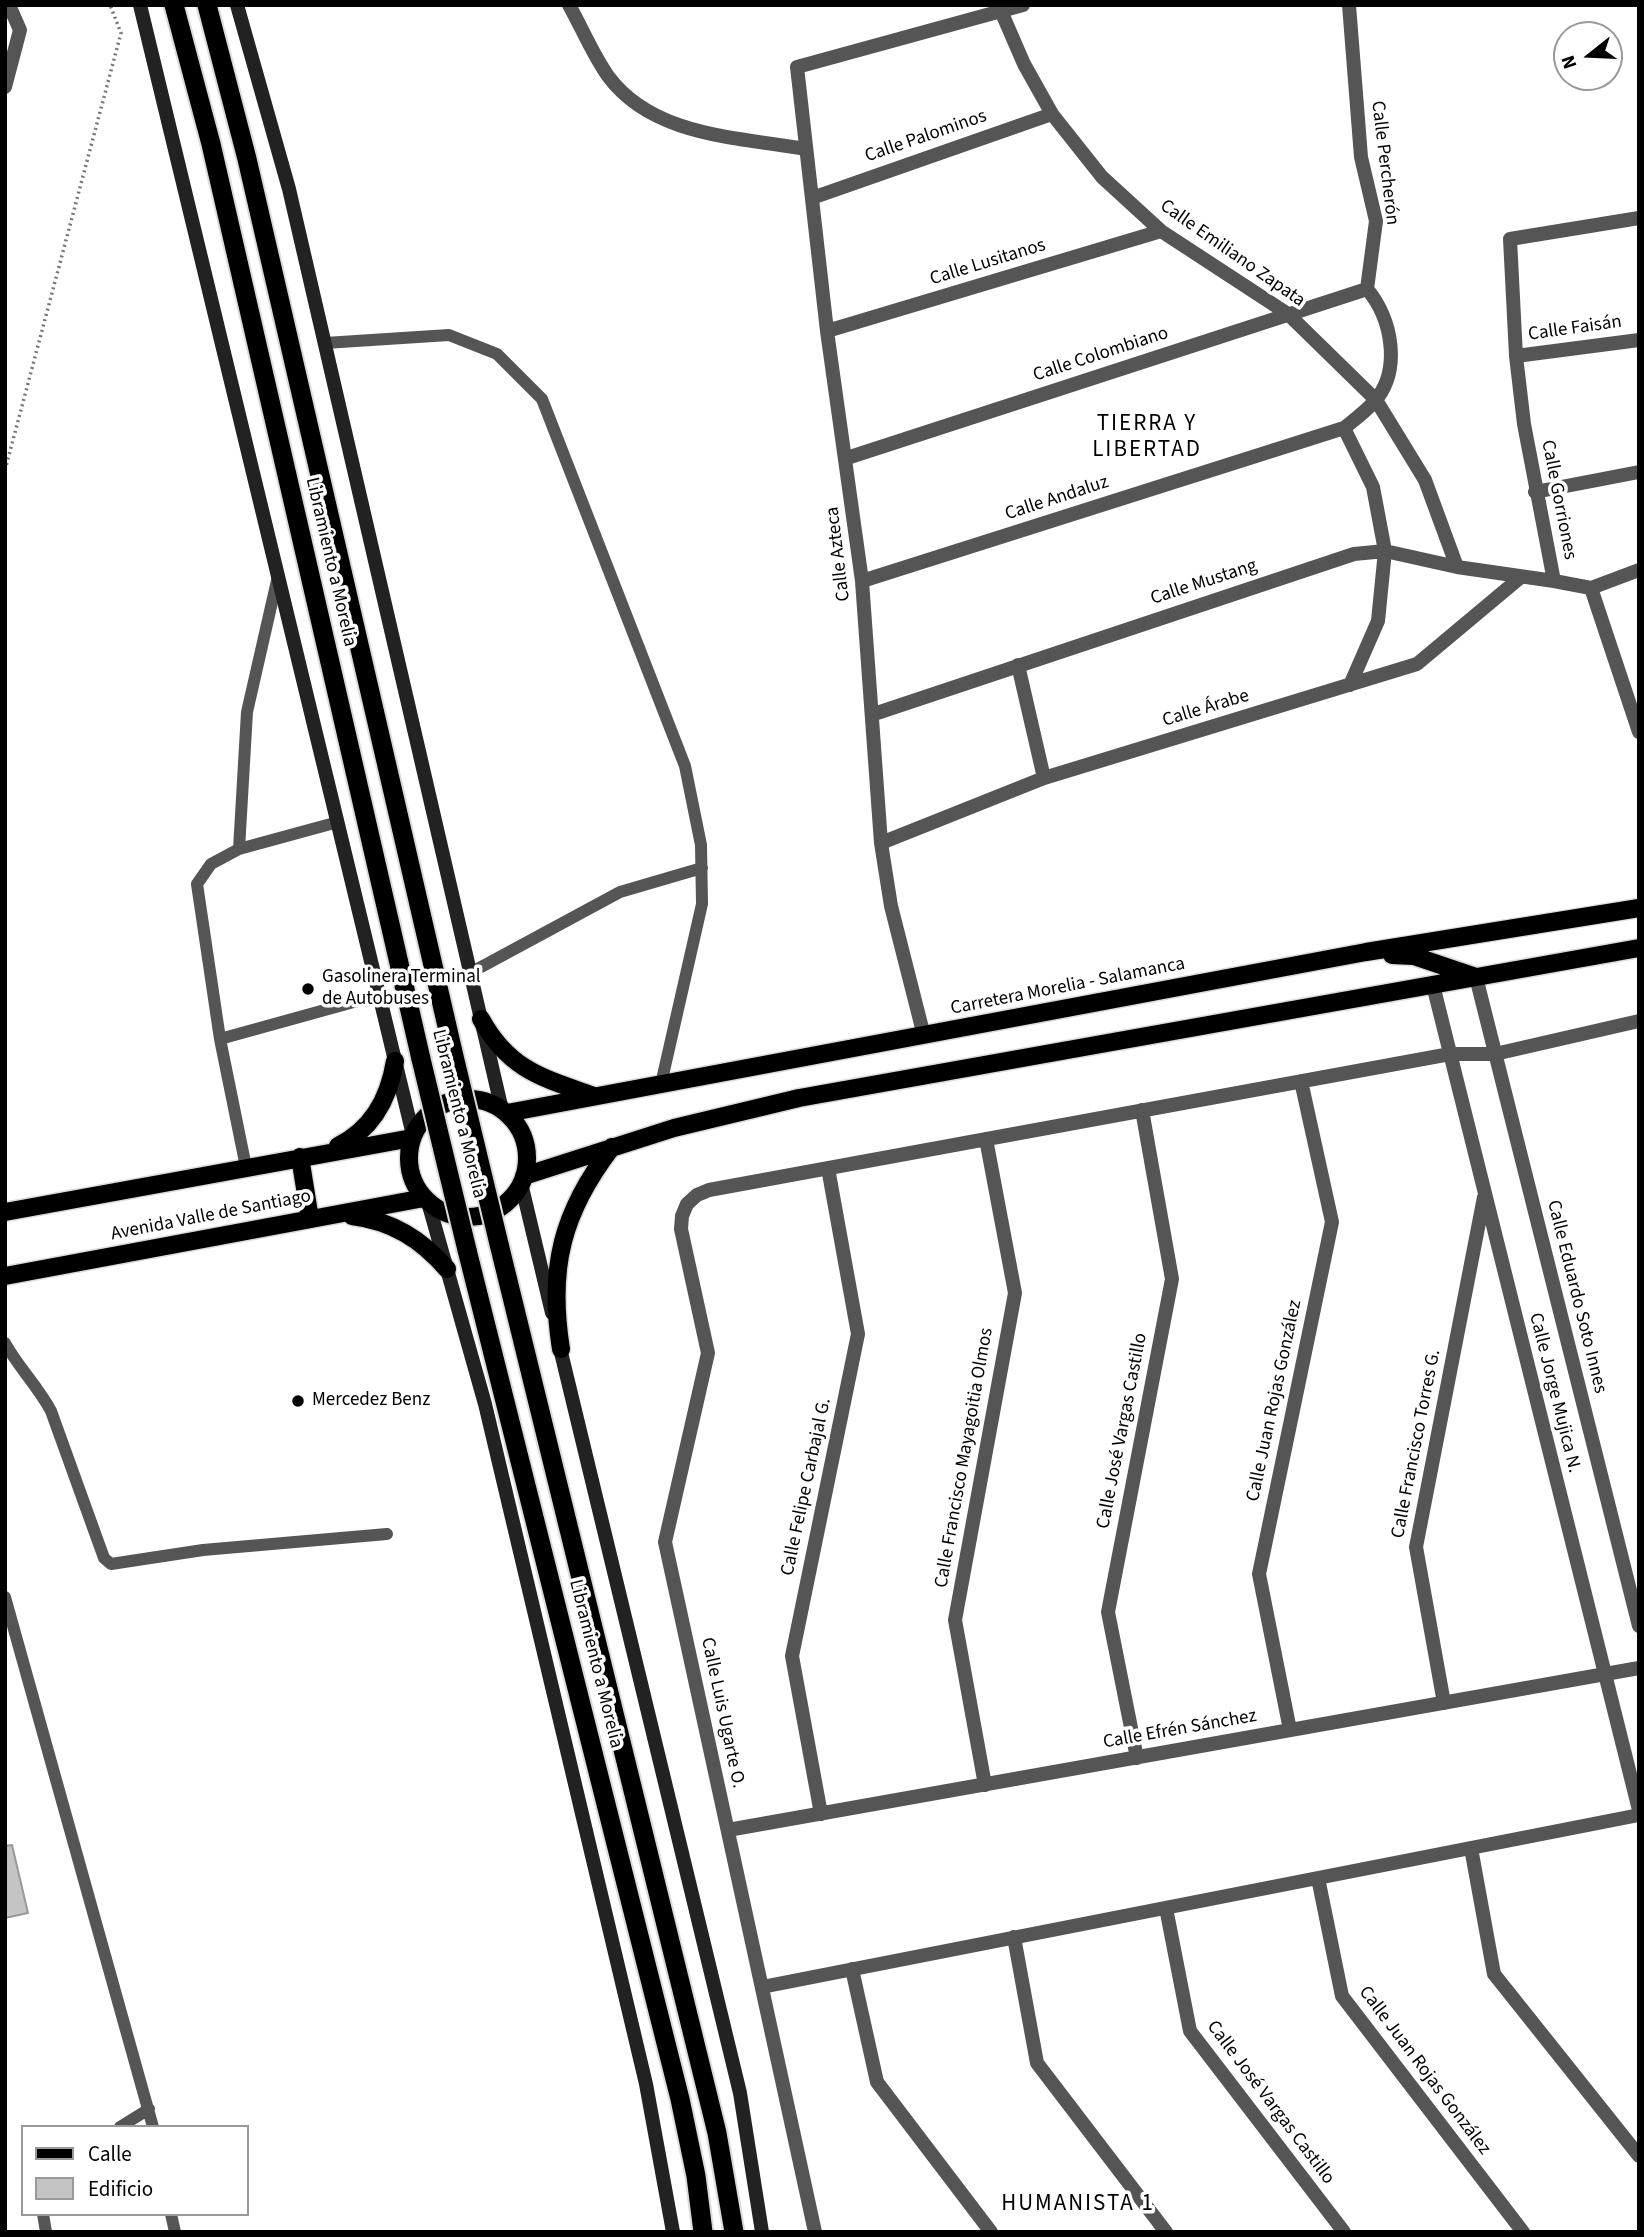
<!DOCTYPE html>
<html>
<head>
<meta charset="utf-8">
<style>
  body { margin:0 }
  #map { position:relative; width:1644px; height:2237px; overflow:hidden; background:#fff; font-family:"Source Sans 3",sans-serif }
  canvas { display:block }
  .frame { position:absolute; inset:0; border:7px solid #000; pointer-events:none }
  .legend { position:absolute; left:21px; top:2125px; width:228px; height:91px; box-sizing:border-box; background:#fff; border:2px solid #999; margin:0; padding:9px 12px; list-style:none; font-size:21px; color:#000 }
  .legend li { display:flex; align-items:center; gap:14px; height:35px }
  .legend b { width:35px; border:2px solid #999 }
  .north { position:absolute; left:1553px; top:21px; width:70px; height:70px; box-sizing:border-box; background:#fff; border:2px solid #999; border-radius:50%; rotate:252deg; font-size:19px; font-weight:700; line-height:28px; text-align:center; color:#000 }
  .north::after { content:''; display:block; margin:auto; width:24px; height:32px; background:#000; clip-path:polygon(50% 0,100% 100%,50% 72%,0 100%) }
</style>
</head>
<body>
<div id="map">
<canvas width="1644" height="2237"></canvas>
<div class="frame"></div>
<ul class="legend">
<li><b style="height:9px;background:#000"></b>Calle</li>
<li><b style="height:19px;background:#c4c4c4"></b>Edificio</li>
</ul>
<div class="north">N</div>
</div>
<script>
const ctx = document.querySelector('canvas').getContext('2d');
ctx.lineJoin = 'round';
function fill(path, color) { ctx.fillStyle = color; ctx.fill(path, 'evenodd'); }
function strokePath(path, color, width, dash) { ctx.strokeStyle = color; ctx.lineWidth = width; ctx.lineCap = dash ? 'butt' : 'round'; ctx.setLineDash(dash || []); ctx.stroke(path); }
function write(font, color, halo, rows, align = 'center') {
  ctx.font = font + ' "Source Sans 3",sans-serif'; ctx.lineWidth = 7; ctx.setLineDash([]); ctx.textBaseline = 'middle'; ctx.strokeStyle = halo; ctx.fillStyle = color; for (const [text, x, y, turn = 0] of rows) {
    ctx.save(); ctx.translate(x, y); ctx.rotate((+turn || 0) * Math.PI / 180); ctx.textAlign = isNaN(turn) ? turn : align; if (halo) ctx.strokeText(text, 0, 0); ctx.fillText(text, 0, 0); ctx.restore();
  }
}
const building = new Path2D(`
  M12,1845l16,68 -23,5v-72z`);
fill(building, '#c4c4c4');
strokePath(building, '#999', 2);
const primary = new Path2D(`
  M1392,955l22,1 62,21
  M481,1019c28,51 62,59 113,77
  M409 1158a59 59 0 1 1 118 0a59 59 0 1 1-118 0Z
  M507,1113l859,-161 273,-44
  M338,1146c35,-17 51,-48 57,-85
  M300,1157l10,62
  M524,1176l150,-48 125,-30 840,-150
  M5,1212l407,-74
  M352,1216c40,5 69,23 95,53
  M5,1276l419,-78
  M561,1349c-13,-81 1,-137 51,-202`);
const trunk = new Path2D(`
  M174,5l37,139 210,915
  M207,5l40,154 206,893
  M499,1244l218,889 17,99
  M467,1250l213,849 16,77 7,56`);
strokePath(primary, '#dbdbdb', 21);
strokePath(trunk, '#dbdbdb', 23);
strokePath(new Path2D(`
  M5,470l116,-437 -11,-28`), '#777', 3.5, [2, 3.5]);
strokePath(new Path2D(`
  M325,343l124,-8 48,19 45,45 143,367 16,79 1,59 -41,180
  M239,849l8,-137 31,-136
  M470,973l150,-81 82,-24
  M220,1039l159,-44
  M246,1167l-26,-128 -23,-155 14,-20 28,-15 99,-27
  M5,1343c13,24 33,43 46,68l53,147 7,6 92,-14 184,-16
  M5,1597l148,530
  M120,2127l29,-18
  M43,2214l3,18
  M171,2214l4,18`), '#555', 12);
strokePath(new Path2D(`
  M569,5c13,23 24,50 39,71 45,61 130,61 198,73
  M1001,11l23,53 28,50 50,63 59,54 127,83 88,86 49,80 32,87
  M5,87l15,-57 -11,-25
  M812,198l240,-84
  M1639,218l-129,21 6,117 8,68 30,157 37,7 48,144
  M827,331l334,-100
  M1516,356l123,-16
  M1344,428l29,59 12,64 -7,70 -28,64
  M847,458l520,-169
  M1535,492l104,-20
  M862,581l482,-153c10,-8 21,-16 30,-26 28,-31 18,-84 -7,-113l9,-68 -15,-64 -12,-152
  M1591,588l48,-18
  M1018,665l26,113
  M874,714l480,-160 31,-3 72,16 97,14
  M881,843l163,-65 373,-114 104,-87
  M1476,977l163,649
  M1433,985l206,825
  M924,1036l-33,-130 -10,-63 -19,-262 -35,-250 -30,-264 226,-62
  M1444,1703l-28,-156 68,-350
  M1290,1730l-31,-156 73,-352 -31,-141
  M1137,1758l-29,-146 64,-333 -30,-169
  M985,1785l-30,-165 60,-327 -29,-154
  M821,1814l-29,-158 66,-322 -30,-166
  M728,1830l911,-162
  M1471,1848l23,126 145,182
  M1318,1878l24,118 181,236
  M1166,1908l24,123 154,201
  M1014,1937l23,126 129,169
  M852,1969l25,113 114,150
  M762,1987l877,-172
  M815,2232l-150,-690 43,-189 -27,-124 1,-13 5,-12 10,-9 12,-5 741,-136h45l144,-33`), '#555', 14);
strokePath(new Path2D(`
  M140,5l273,1130
  M237,5l52,184 213,921
  M521,1183l31,130
  M428,1202l57,202 161,680 27,148
  M558,1340l182,753 22,139`), '#222', 14);
strokePath(primary, '#000', 18);
strokePath(trunk, '#000', 19);
const trunkBridge = new Path2D(`
  M453,1052l46,192
  M421,1059l46,191`);
strokePath(trunkBridge, '#dbdbdb', 23, []);
strokePath(trunkBridge, '#000', 19);
for (const [x, y, r, color] of [
  [308,989,7,"#000"],
  [298,1401,7,"#000"]
]) { const dot = new Path2D(); dot.arc(x, y, r, 0, 2 * Math.PI); ctx.fillStyle = color; ctx.fill(dot); strokePath(dot, '#fff', 2.5); }
write('19px', '#000', '#fff', [
  ["Calle Palominos",926,137,-19],
  ["Calle Percherón",1384,163,83],
  ["Calle Emiliano Zapata",1232,254,35],
  ["Calle Lusitanos",988,263,-17],
  ["Calle Faisán",1575,329,-8],
  ["Calle Colombiano",1101,355,-18],
  ["Calle Andaluz",1057,499,-18],
  ["Calle Gorriones",1558,500,79],
  ["Calle Azteca",839,554,-97],
  ["Libramiento a Morelia",330,562,77],
  ["Calle Mustang",1204,583,-18],
  ["Calle Árabe",1206,709,-17],
  ["Carretera Morelia - Salamanca",1068,987,-11],
  ["Libramiento a Morelia",458,1114,76],
  ["Avenida Valle de Santiago",211,1216,-11],
  ["Calle Eduardo Soto Innes",1576,1297,76],
  ["Calle Jorge Mujica N.",1554,1393,76],
  ["Calle Juan Rojas González",1275,1401,-78],
  ["Calle José Vargas Castillo",1123,1431,-79],
  ["Calle Francisco Torres G.",1417,1444,-79],
  ["Calle Francisco Mayagoitia Olmos",965,1458,-80],
  ["Calle Felipe Carbajal G.",807,1487,-78],
  ["Libramiento a Morelia",595,1664,76],
  ["Calle Luis Ugarte O.",722,1713,78],
  ["Calle Efrén Sánchez",1180,1730,-10],
  ["Calle Juan Rojas González",1424,2071,53],
  ["Calle José Vargas Castillo",1270,2103,53]
]);
write('19px', '#000', '#fff', [
  ["Gasolinera Terminal",322,978],
  ["de Autobuses",322,1000],
  ["Mercedez Benz",312,1401]
], 'left');
ctx.letterSpacing = '2px';
write('23px', '#000', '#fff', [
  ["TIERRA Y",1147,425],
  ["LIBERTAD",1147,451],
  ["HUMANISTA 1",1078,2205]
]);
ctx.letterSpacing = '0px';
</script>
</body>
</html>
